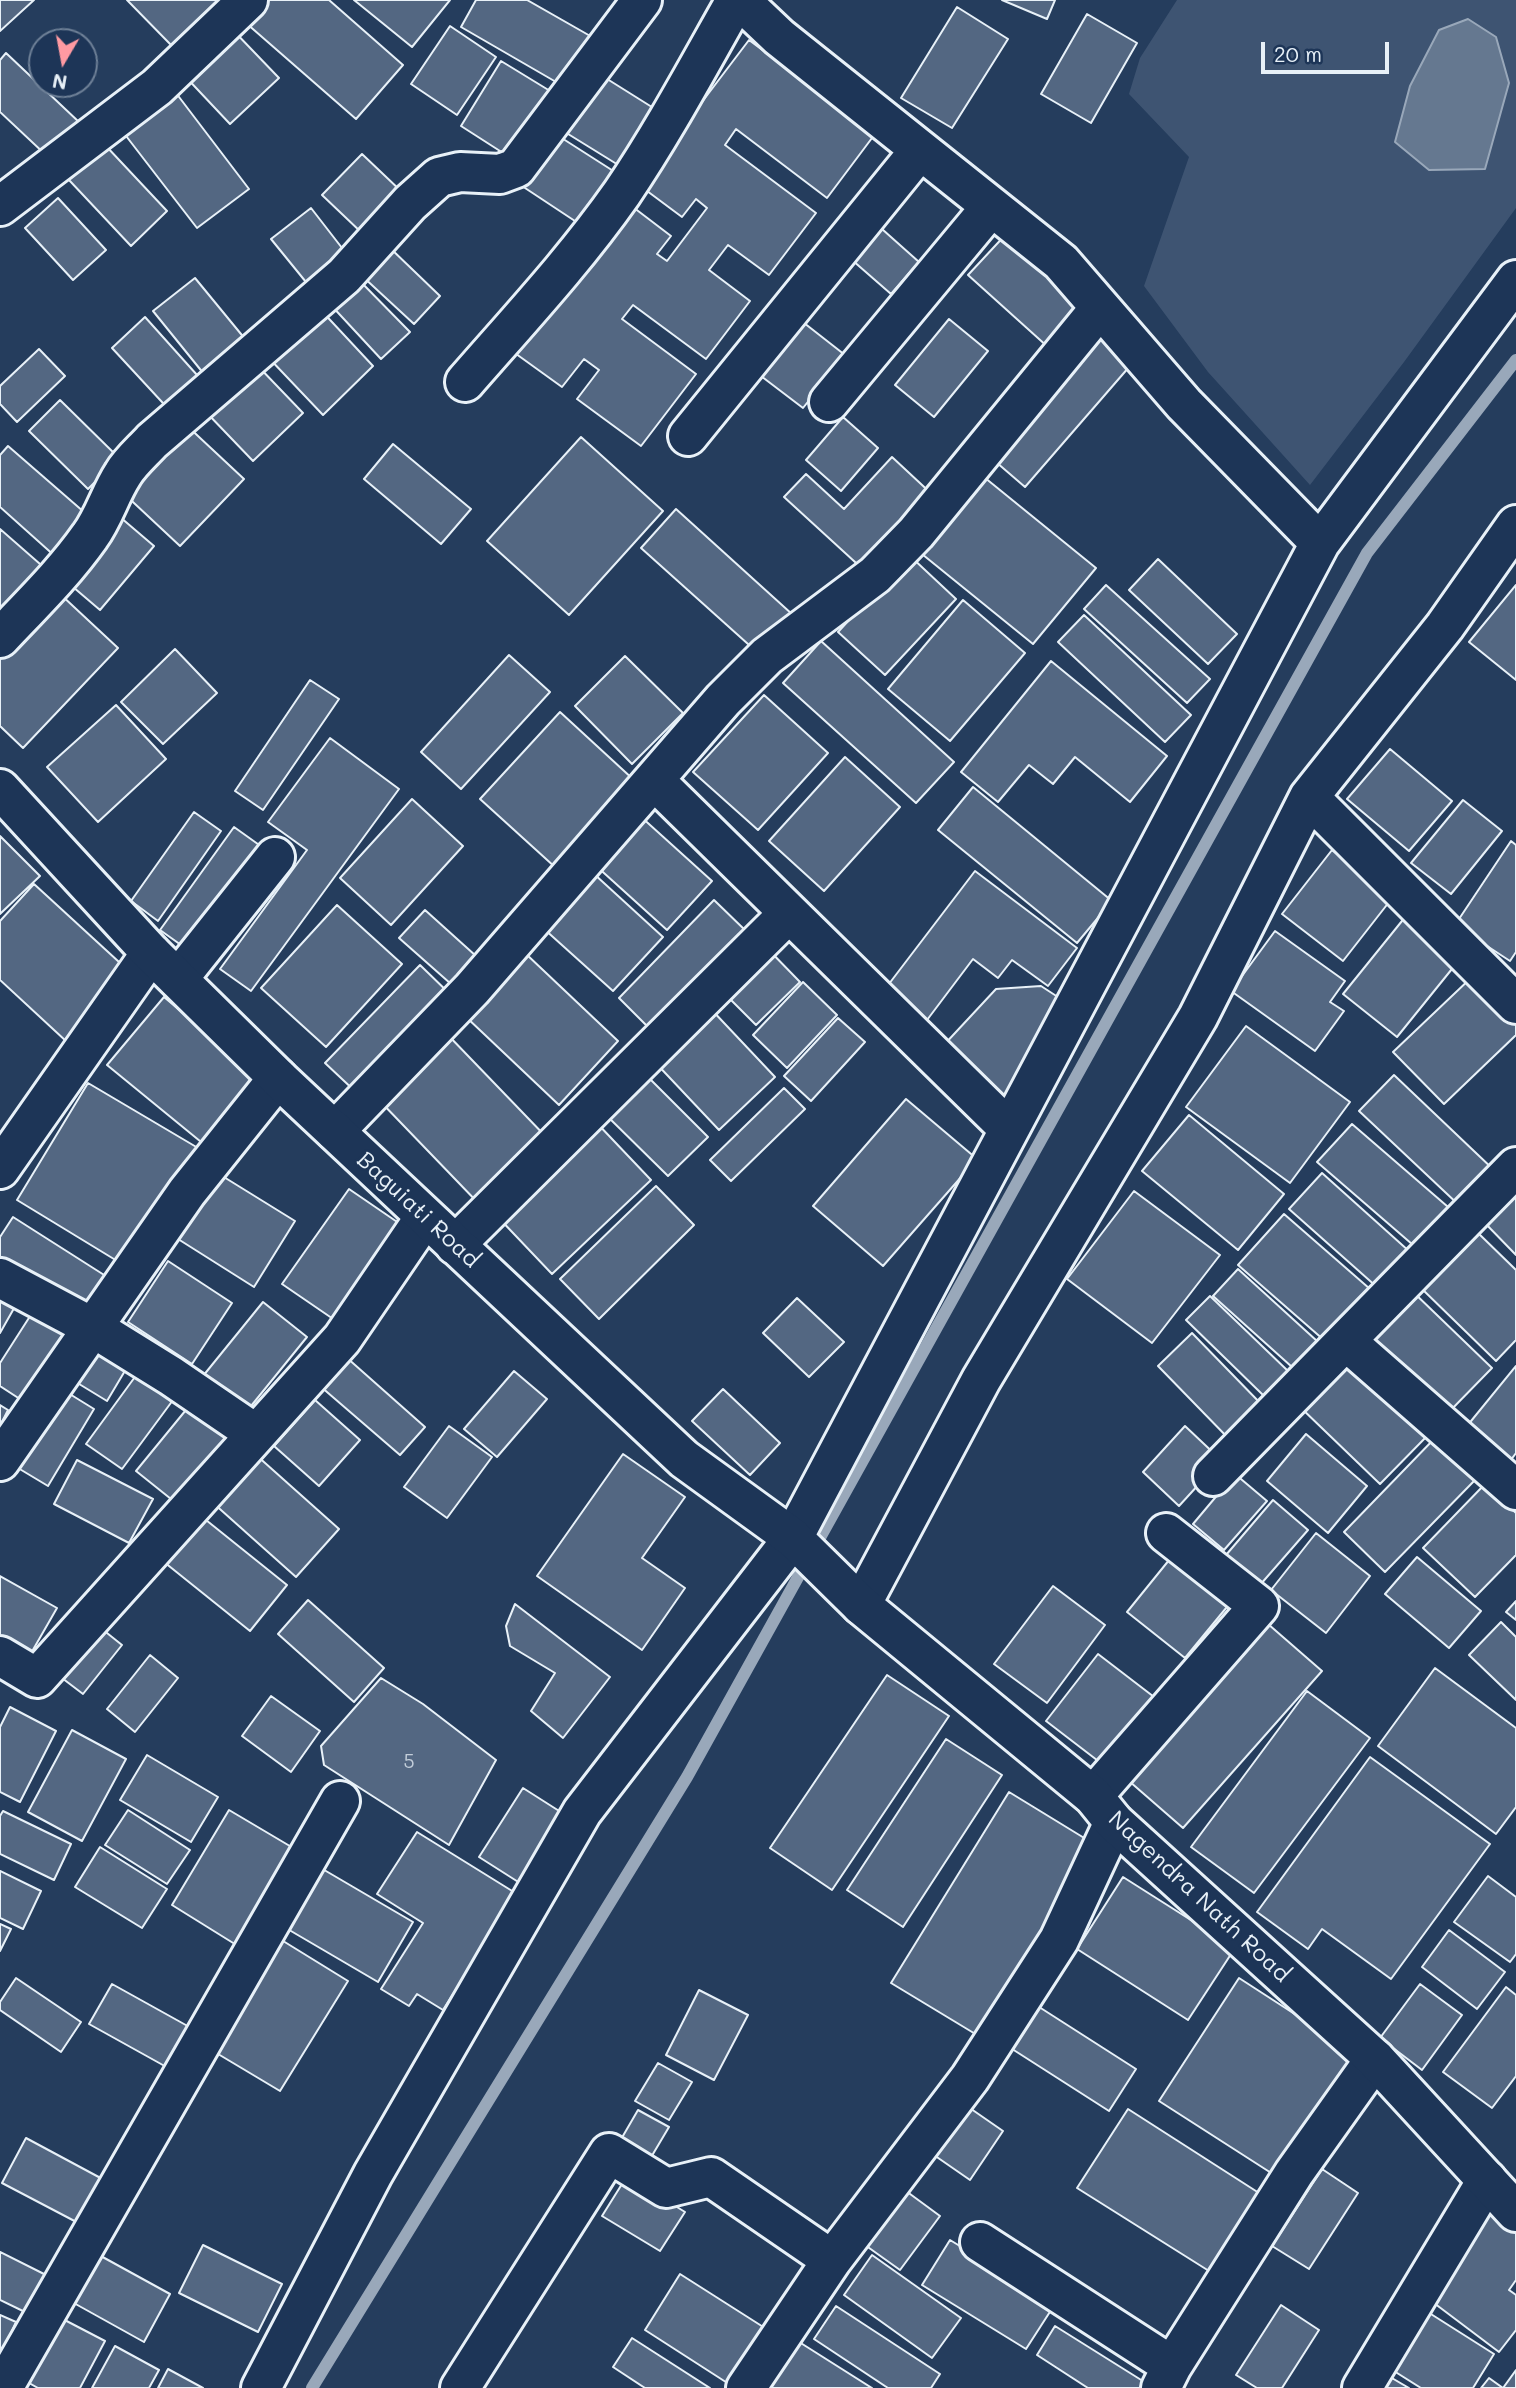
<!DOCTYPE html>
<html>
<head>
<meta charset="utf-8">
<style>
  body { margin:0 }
  #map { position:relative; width:1516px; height:2388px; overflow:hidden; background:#253d5d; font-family:Mali,sans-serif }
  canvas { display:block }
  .north { position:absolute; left:28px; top:28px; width:70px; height:70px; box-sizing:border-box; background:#1d3557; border:2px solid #6e8097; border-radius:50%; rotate:190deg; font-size:19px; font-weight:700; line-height:28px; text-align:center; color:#e8f1f8 }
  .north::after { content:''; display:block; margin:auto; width:24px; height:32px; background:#ff9aa2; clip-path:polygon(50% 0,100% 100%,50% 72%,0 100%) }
  .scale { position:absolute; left:1261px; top:42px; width:128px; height:32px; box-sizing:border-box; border:4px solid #e8f1f8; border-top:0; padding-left:9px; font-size:21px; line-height:24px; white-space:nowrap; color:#e8f1f8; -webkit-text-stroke:5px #1d3557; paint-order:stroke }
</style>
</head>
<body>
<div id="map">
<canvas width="1516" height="2388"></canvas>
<div class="north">N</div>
<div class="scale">20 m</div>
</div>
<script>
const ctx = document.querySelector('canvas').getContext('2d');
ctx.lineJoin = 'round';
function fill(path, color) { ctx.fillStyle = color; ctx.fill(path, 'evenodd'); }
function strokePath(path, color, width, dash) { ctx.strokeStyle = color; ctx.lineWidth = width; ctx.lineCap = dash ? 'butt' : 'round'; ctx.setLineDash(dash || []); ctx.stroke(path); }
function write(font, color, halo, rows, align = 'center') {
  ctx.font = font + ' Mali,sans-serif'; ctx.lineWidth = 5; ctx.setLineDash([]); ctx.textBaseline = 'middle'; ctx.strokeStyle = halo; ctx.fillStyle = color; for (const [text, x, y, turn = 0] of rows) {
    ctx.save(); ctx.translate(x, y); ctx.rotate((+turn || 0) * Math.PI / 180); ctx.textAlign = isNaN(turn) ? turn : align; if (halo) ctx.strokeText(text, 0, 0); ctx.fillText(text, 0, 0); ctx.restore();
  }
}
fill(new Path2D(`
  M1177,0h339v208l-112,154 -94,123 -102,-113 -64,-86 45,-129 -60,-63 11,-36z`), '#3e5472');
const water = new Path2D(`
  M1468,19l28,18 13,46 -24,86 -56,1 -34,-28 15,-56 29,-56z`);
fill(water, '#657890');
strokePath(water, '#99a8ba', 2);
strokePath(new Path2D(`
  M312,2388l375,-611 680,-1224 149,-193`), '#99a8ba', 12);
const building = new Path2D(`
  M0,0h34l-34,31z
  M127,0h91l-46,46z
  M266,0h63l74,65 -47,54 -110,-96z
  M354,0h96l-38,47z
  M476,0h51l65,37 -29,49 -102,-59z
  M1002,0h53l-8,19z
  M957,7l51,32 -56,89 -51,-30z
  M1087,14l50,29 -46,80 -50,-29z
  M450,26l46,31 -39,58 -46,-31z
  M230,27l49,51 -49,46 -48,-51z
  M749,40l126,94 -48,64 -91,-69 -11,16 91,68 -47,62 -41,-30 -19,25 41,31 -44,58 -73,-54 -11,14 74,55 -55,72 -64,-47 22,-29 -15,-11 -22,28 -50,-36 113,-150 46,35 -14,18 10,7 40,-53 -11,-9 -14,18 -43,-32z
  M6,53l74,70 -32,34 -48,-45v-52z
  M501,61l54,33 -41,66 -53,-34z
  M596,72l67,42 -35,57 -68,-42z
  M176,93l73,96 -52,39 -74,-96z
  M557,135l61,39 -34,53 -62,-41z
  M106,146l61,65 -36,35 -62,-66z
  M362,154l41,39 -40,41 -41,-39z
  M58,198l48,52 -33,30 -48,-52z
  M311,208l38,49 -39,30 -39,-48z
  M873,221l46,41 -28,32 -47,-41z
  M1008,232l80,72 -39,44 -81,-73z
  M388,246l52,50 -26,28 -53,-49z
  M356,277l54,55 -29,27 -52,-56z
  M195,278l55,67 -42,34 -55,-68z
  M318,307l55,59 -50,49 -57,-60z
  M145,317l61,68 -32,30 -62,-67z
  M799,319l46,36 -42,53 -46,-35z
  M949,319l39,32 -54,66 -39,-32z
  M1100,328l36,31 -111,128 -36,-31z
  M39,349l26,27 -48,46 -17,-18v-18z
  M255,363l48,50 -50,48 -48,-50z
  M60,400l59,58 -31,31 -59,-58z
  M843,417l35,31 -37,43 -35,-31z
  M183,422l61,57 -64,67 -61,-57z
  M581,437l82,74 -94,104 -82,-74z
  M393,444l78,65 -30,35 -77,-65z
  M8,446l84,73 -35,39 -57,-51v-52z
  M892,457l44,41 -69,75 -83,-76 22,-23 38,35z
  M979,473l117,95 -63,76 -116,-94z
  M676,509l117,106 -35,38 -117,-105z
  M120,517l34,29 -54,64 -34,-29z
  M0,529l48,42 -48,55z
  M909,555l47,44 -71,76 -47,-43z
  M1158,559l79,75 -29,30 -79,-74z
  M1106,585l104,94 -23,24 -103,-94z
  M1516,585v95l-47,-38z
  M59,593l59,55 -95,100 -23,-22v-70z
  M963,600l62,53 -75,88 -62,-52z
  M1084,615l107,100 -26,27 -107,-100z
  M821,641l133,121 -38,41 -133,-120z
  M175,649l42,44 -54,51 -42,-42z
  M509,655l41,37 -89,97 -40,-37z
  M625,656l58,57 -51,51 -57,-58z
  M1051,661l116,95 -37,46 -55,-45 -22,27 -24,-19 -31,37 -37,-30z
  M310,680l29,19 -76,111 -28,-19z
  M764,695l64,58 -70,77 -65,-58z
  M116,705l50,54 -68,63 -51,-55z
  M560,712l75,69 -79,87 -76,-69z
  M330,738l69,51 -148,202 -31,-22 87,-119 -39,-28z
  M1390,749l62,52 -43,50 -62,-52z
  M845,757l55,50 -76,84 -55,-50z
  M973,787l139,114 -35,42 -139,-113z
  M412,799l51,47 -72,79 -51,-47z
  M1463,800l39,31 -51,63 -40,-31z
  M194,812l27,19 -63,90 -27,-20z
  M639,815l73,66 -45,49 -73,-66z
  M234,827l28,20 -74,103 -28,-20z
  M0,836l40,40 -40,38z
  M1511,841l5,4v107l-6,9 -55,-36z
  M1332,850l61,47 -50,64 -61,-47z
  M975,871l102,77 -29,38 -36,-26 -14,18 -25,-19 -52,69 -42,-31z
  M593,873l70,64 -50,54 -70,-63z
  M34,884l97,89 -64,69 -67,-62v-59z
  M714,900l33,32 -96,98 -32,-32z
  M337,905l65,59 -76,83 -65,-59z
  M425,910l51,46 -25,28 -52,-46z
  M1406,916l54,43 -63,78 -54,-43z
  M1275,931l70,50 -15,21 14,9 -29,40 -84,-60z
  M764,945l36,37 -44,43 -37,-37z
  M525,953l93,88 -59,64 -94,-89z
  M420,965l34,33 -95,97 -34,-32z
  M1474,975l42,43v17l-72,69 -51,-52z
  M803,982l34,33 -50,53 -34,-33z
  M1041,986l23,15 -55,106 -67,-60 54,-58z
  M164,997l98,82 -56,67 -99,-81z
  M709,1007l66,70 -56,53 -67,-71z
  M838,1018l27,24 -54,59 -27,-25z
  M1246,1026l104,76 -60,81 -104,-76z
  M446,1033l104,108 -69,65 -104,-108z
  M643,1072l65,65 -40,39 -65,-64z
  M1394,1075l102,97 -34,36 -103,-97z
  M88,1083l110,65 -71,119 -110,-67z
  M784,1088l21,21 -74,72 -21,-21z
  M906,1099l71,60 -94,107 -70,-60z
  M1189,1115l95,79 -46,56 -96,-79z
  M594,1120l57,60 -99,94 -57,-60z
  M1352,1124l103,89 -35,38 -103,-89z
  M1322,1173l88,79 -32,36 -89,-79z
  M219,1174l76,47 -41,66 -76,-48z
  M656,1186l38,39 -95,94 -39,-40z
  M1516,1186v69l-35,-36z
  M349,1189l57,39 -67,95 -57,-39z
  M1134,1191l86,64 -68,88 -85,-64z
  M1284,1214l86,75 -45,52 -87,-76z
  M13,1217l99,63 -25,38 -87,-55v-26z
  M1476,1231l40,39v70l-20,21 -75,-73z
  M168,1261l64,42 -40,61 -64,-42z
  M1238,1269l79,72 -25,26 -79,-71z
  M1410,1289l82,79 -45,46 -82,-78z
  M0,1293l17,10 -17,30z
  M1210,1296l78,75 -24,25 -78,-76z
  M797,1298l47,44 -35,35 -46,-44z
  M263,1302l44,35 -60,74 -44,-35z
  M34,1310l37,23 -45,70 -26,-17v-23z
  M1192,1333l73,75 -34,33 -73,-75z
  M91,1335l41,24 -25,42 -41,-25z
  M1348,1355l82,78 -50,51 -81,-78z
  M346,1357l79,70 -25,28 -80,-69z
  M1516,1366v87l-6,8 -43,-35z
  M140,1370l36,26 -54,73 -36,-25z
  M514,1371l33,28 -50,58 -33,-28z
  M60,1388l34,21 -46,77 -35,-21z
  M723,1389l57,54 -30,32 -58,-54z
  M315,1400l45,40 -41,46 -45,-40z
  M0,1405l8,5 -8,16z
  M190,1405l40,31 -54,67 -40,-32z
  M449,1426l43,31 -45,61 -43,-31z
  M1185,1426l36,34 -42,46 -36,-34z
  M1306,1434l61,52 -39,47 -61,-52z
  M1435,1438l41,41 -91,93 -41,-40z
  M255,1454l84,75 -43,48 -84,-75z
  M623,1454l62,43 -43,61 43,30 -43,62 -105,-74z
  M77,1460l76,39 -24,44 -75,-39z
  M1235,1474l32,27 -43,49 -31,-26z
  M1485,1484l31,29v42l-41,42 -52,-49z
  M1273,1500l35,30 -48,55 -34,-30z
  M201,1516l86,69 -37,46 -86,-69z
  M1316,1533l54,43 -44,57 -55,-43z
  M1178,1549l58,47 -51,62 -58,-46z
  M1417,1557l64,54 -32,37 -64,-54z
  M0,1576l57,32 -27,47 -30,-17z
  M1053,1586l52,39 -58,78 -53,-39z
  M308,1600l76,68 -30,34 -76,-68z
  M1516,1601v19l-10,-8z
  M515,1604l95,73 -47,61 -32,-27 24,-38 -45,-27 -4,-20z
  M1501,1622l15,15v63l-47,-45z
  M1268,1624l54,47 -139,157 -54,-47z
  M97,1625l25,20 -39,49 -25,-19z
  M1098,1654l60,46 -52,67 -60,-46z
  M150,1655l28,23 -43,54 -28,-23z
  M1435,1668l81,60v79l-20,27 -118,-88z
  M887,1675l62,41 -117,174 -62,-42z
  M381,1678l42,26 73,56 -47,85 -125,-80 -3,-19z
  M1307,1691l63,47 -116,155 -63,-46z
  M271,1696l49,35 -29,41 -49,-36z
  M10,1707l46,24 -36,71 -20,-10v-65z
  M72,1730l54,29 -44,82 -54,-29z
  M946,1739l56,36 -99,152 -56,-37z
  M147,1755l71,42 -27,45 -71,-42z
  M1370,1757l120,87 -99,135 -69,-50 -14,20 -51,-37z
  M523,1788l44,28 -44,69 -44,-28z
  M1009,1792l85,52 -117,191 -86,-52z
  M128,1810l62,40 -23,34 -62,-39z
  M229,1810l76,45 -59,96 -74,-46z
  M3,1811l68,33 -17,36 -54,-26v-38z
  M417,1832l100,62 -74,116 -26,-16 -8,12 -28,-17 42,-66 -46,-29z
  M100,1847l67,42 -25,39 -67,-41z
  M314,1864l99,58 -35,60 -99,-58z
  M0,1871l41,20 -18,38 -23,-11z
  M1488,1876l28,21v57l-6,8 -56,-40z
  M1123,1877l112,71 -47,72 -111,-71z
  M0,1924l11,5 -11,22z
  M1449,1930l56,42 -28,37 -55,-42z
  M275,1936l73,45 -68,110 -72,-43z
  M16,1978l65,44 -20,30 -61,-42v-8z
  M1239,1978l119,77 -79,123 -120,-77z
  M112,1984l81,45 -23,40 -81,-45z
  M1420,1984l42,31 -40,55 -42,-32z
  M1506,1987l10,8v81l-24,32 -49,-36z
  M699,1990l49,25 -34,65 -48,-25z
  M1036,2005l100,64 -27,42 -100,-64z
  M658,2063l34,19 -23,38 -34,-19z
  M964,2104l39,27 -33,49 -39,-27z
  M1128,2109l131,84 -50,78 -132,-83z
  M638,2110l31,17 -19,32 -30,-18z
  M26,2138l82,44 -24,44 -82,-43z
  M1322,2169l36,24 -49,76 -37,-23z
  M627,2176l58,36 -25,39 -58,-35z
  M906,2191l34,25 -40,54 -35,-25z
  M1491,2210l25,19v51l-7,10 7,5v35l-17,22 -73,-55z
  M950,2240l105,64 -29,45 -104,-64z
  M203,2245l79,39 -24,48 -79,-39z
  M0,2252l46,23 -19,38 -27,-13z
  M99,2255l71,39 -26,48 -72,-40z
  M872,2255l89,63 -29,40 -88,-63z
  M680,2274l88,56 -36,56 -87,-56z
  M1281,2305l38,25 -37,58h-25l-21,-13z
  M836,2306l104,68 -9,14h-43l-74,-49z
  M1423,2309l71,45 -21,34h-52l-35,-22z
  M0,2315l16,7 -16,36z
  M57,2316l48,25 -25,47h-42l-16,-9z
  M1055,2326l91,57 -3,5h-55l-51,-33z
  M632,2338l78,50h-65l-32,-21z
  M796,2340l76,48h-102l-4,-2z
  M115,2346l44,24 -10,18h-57z
  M168,2369l35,19h-45z
  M1516,2370v18h-35l8,-10 14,10z
  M1385,2374l24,14h-32z`);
fill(building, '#536782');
strokePath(building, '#e8f1f8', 2);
const street = new Path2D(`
  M740,0l39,37 282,225 123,142 136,139
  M0,206l157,-119 91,-87
  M465,382c54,-62 110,-122 157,-189 42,-62 77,-128 114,-193
  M829,402l162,-195
  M688,436l232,-286
  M0,638c31,-33 64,-65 90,-102 14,-19 20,-42 33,-62 7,-12 19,-22 29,-33l192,-165 66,-73 29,-26 21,-5 40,2 16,-6 126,-168
  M654,780l355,349
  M1309,797l207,207
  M178,979l97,-122
  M335,1131l137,-142 251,-289 44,-44 108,-81 41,-42 184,-225
  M0,1169l151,-216
  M455,1245l333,-331
  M0,1278l92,49 79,49 85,58
  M1346,1341l170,149
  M0,1461l187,-269 91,-114
  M1213,1476l303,-309
  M861,1605l120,-225 217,-363 111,-220 136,-171 71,-101
  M0,1656l37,22 305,-339 83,-122
  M1093,1796l166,-190 -93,-73
  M980,2242l192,124
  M3,2388l337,-587
  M261,2388l112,-214 209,-362 211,-274 527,-995 196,-263
  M460,2388l149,-235 57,35 45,-11 121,83
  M746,2388l86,-128 138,-182 89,-138 55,-118
  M1161,2388l11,-22 122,-193 81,-114
  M1362,2388l125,-208`);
const secondary = new Path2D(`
  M0,789l151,164 127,125 406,381 109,79 68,67 232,191 21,26 261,237 141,153`);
strokePath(street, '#e8f1f8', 44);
strokePath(secondary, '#e8f1f8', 44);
strokePath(street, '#1d3557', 38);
strokePath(secondary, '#1d3557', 38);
write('19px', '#c3ceda', null, [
  ["5",409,1762]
]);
write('23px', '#e8f1f8', '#1d3557', [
  ["Baguiati Road",418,1210,43],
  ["Nagendra Nath Road",1199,1897,43]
]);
</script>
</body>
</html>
